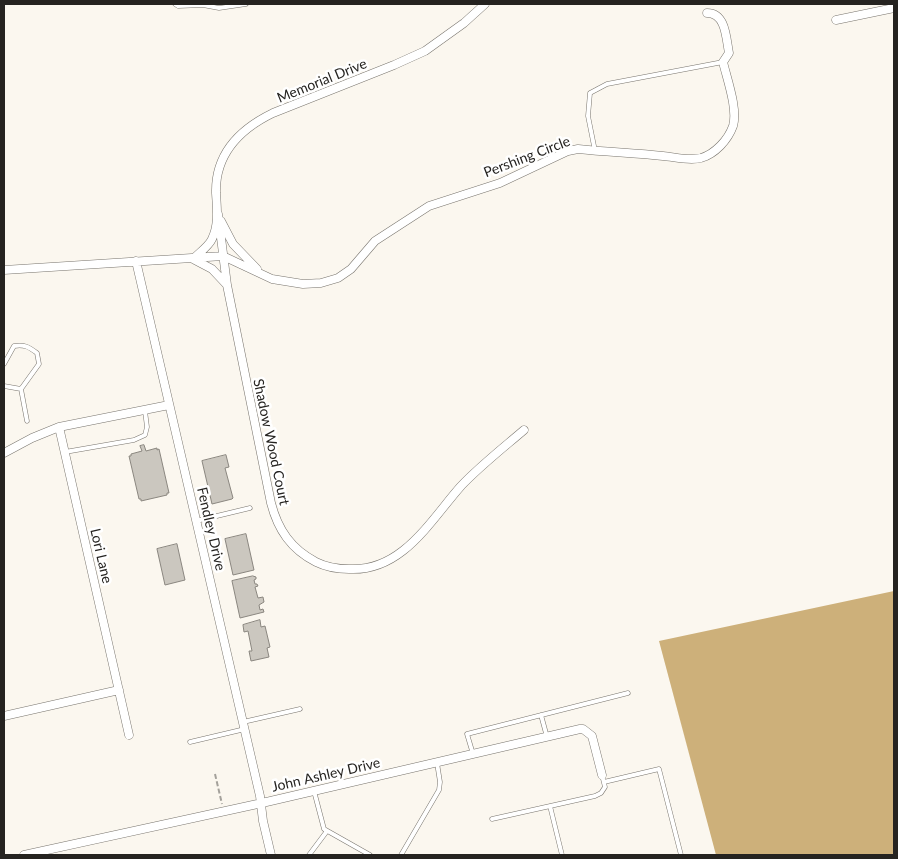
<!DOCTYPE html>
<html>
<head>
<meta charset="utf-8">
<style>
  body { margin:0 }
  #map { position:relative; width:898px; height:859px; overflow:hidden; background:#fbf7ef; font-family:Lato,sans-serif }
  canvas { display:block }
  .frame { position:absolute; inset:0; border:5px solid #252320; pointer-events:none }
</style>
</head>
<body>
<div id="map">
<canvas width="898" height="859"></canvas>
<div class="frame"></div>
</div>
<script>
const ctx = document.querySelector('canvas').getContext('2d');
ctx.lineJoin = 'round';
function fill(path, color) { ctx.fillStyle = color; ctx.fill(path, 'evenodd'); }
function strokePath(path, color, width, dash) { ctx.strokeStyle = color; ctx.lineWidth = width; ctx.lineCap = dash ? 'butt' : 'round'; ctx.setLineDash(dash || []); ctx.stroke(path); }
function write(font, color, halo, rows, align = 'center') {
  ctx.font = font + ' Lato,sans-serif'; ctx.lineWidth = 5; ctx.setLineDash([]); ctx.textBaseline = 'middle'; ctx.strokeStyle = halo; ctx.fillStyle = color; for (const [text, x, y, turn = 0] of rows) {
    ctx.save(); ctx.translate(x, y); ctx.rotate((+turn || 0) * Math.PI / 180); ctx.textAlign = isNaN(turn) ? turn : align; if (halo) ctx.strokeText(text, 0, 0); ctx.fillText(text, 0, 0); ctx.restore();
  }
}
fill(new Path2D(`
  M894,591v264h-178l-57,-214z`), '#cdb07a');
const building = new Path2D(`
  M144,445l2,6 11,-3v2l2,-1 10,44h-2v2l-26,6v-2h-2l-10,-43h2v-2l11,-3 -2,-5z
  M226,455l3,12 -4,1 8,30 -1,1 -20,5 -10,-43z
  M246,534l8,36 -21,5 -8,-36z
  M177,544l8,36 -20,5 -8,-36z
  M253,576l3,1v2l-2,1 1,4h2l1,2 -3,1 3,11 5,-1 1,5 -5,3 1,5 3,-1 1,3 -24,6 -8,-37z
  M260,620l1,7 4,-1 5,21 -3,1 2,9 -18,4 -2,-10h3l-4,-20 -4,1 -1,-7z`);
fill(building, '#cbc7bf');
strokePath(building, '#8a867f', 1);
const service = new Path2D(`
  M175,4l3,2 25,-1 16,3 27,-4
  M595,151l-7,-35 2,-23 17,-9 116,-22
  M4,364l10,-18c10,-2 15,1 23,7l2,11 -18,25 -17,-3
  M21,389l6,32
  M65,452l69,-12 11,-5 2,-8 -2,-16
  M196,521l54,-13
  M541,715l6,22
  M243,722l57,-13
  M190,742l55,-13
  M473,754l-6,-20 161,-41
  M604,782l55,-13 22,86
  M314,791l10,38 46,26
  M550,806l12,49
  M492,819l103,-23 6,-3 4,-6 -3,-12
  M309,855l18,-24
  M401,855l38,-65 1,-8 -3,-19`);
const minor = new Path2D(`
  M836,20l58,-12
  M218,214l9,71 44,218c7,27 20,46 45,59 10,5 21,7 33,7 53,3 81,-48 112,-83 19,-20 42,-38 63,-56
  M221,221l12,23 24,25
  M193,259c6,-6 16,-13 19,-20 7,-14 5,-30 4,-46 -1,-40 24,-64 57,-80l121,-48 31,-14 39,-28 21,-19
  M193,259l19,10 15,16
  M136,261l124,535 3,25 8,34
  M4,270l219,-14 49,23 31,5 18,-1 17,-5 13,-9 24,-28 54,-35 71,-23 68,-32 10,-2c28,3 56,4 85,7 12,1 26,5 38,2 14,-4 27,-18 32,-32 5,-17 -6,-47 -10,-64l6,-9c-3,-15 -3,-40 -22,-40
  M59,427l70,308
  M4,453l28,-15 27,-11 110,-22
  M4,716l115,-26
  M24,855l238,-52 318,-74h3l9,7 10,39`);
strokePath(service, '#78746d', 5);
strokePath(minor, '#78746d', 9);
strokePath(new Path2D(`
  M215,774l7,30`), '#a4a19b', 2, [5, 2.5]);
strokePath(service, '#fff', 4);
strokePath(minor, '#fff', 8);
write('14px', '#252320', '#fff', [
  ["Memorial Drive",322,81,-22],
  ["Pershing Circle",527,157,-21],
  ["Shadow Wood Court",271,442,78],
  ["Fendley Drive",211,529,77],
  ["Lori Lane",101,556,77],
  ["John Ashley Drive",326,775,-13]
]);
</script>
</body>
</html>
